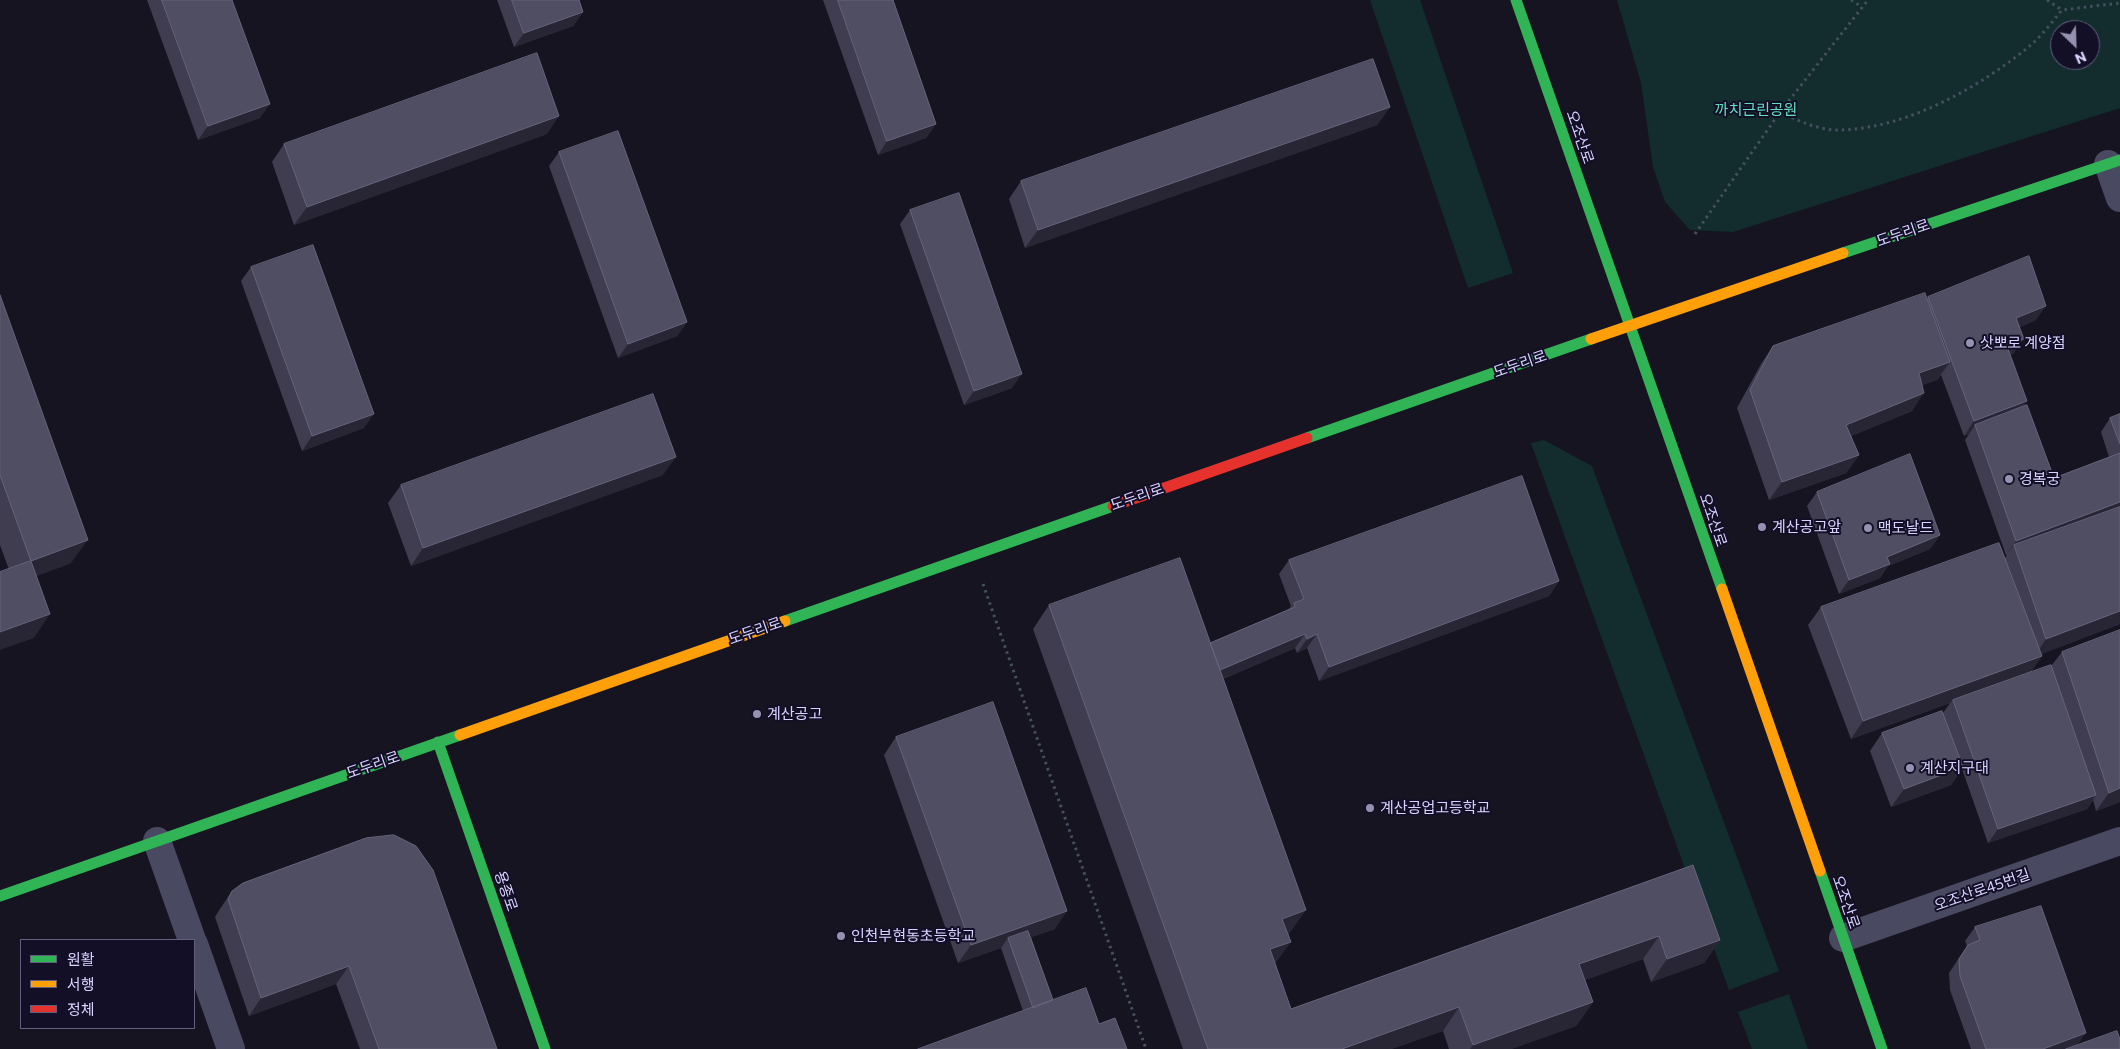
<!DOCTYPE html>
<html>
<head>
<meta charset="utf-8">
<style>
  body { margin:0 }
  #map { position:relative; width:2120px; height:1049px; overflow:hidden; background:#161421; font-family:Commissioner,"Noto Sans KR",sans-serif }
  canvas { display:block }
  .legend { position:absolute; left:20px; top:939px; width:175px; height:90px; box-sizing:border-box; background:#130f26; border:1px solid #625e7d; margin:0; padding:6px 9px; list-style:none; font-size:15px; color:#d9d4ff }
  .legend li { display:flex; align-items:center; gap:10px; height:25px }
  .legend b { width:25px; border:1px solid #625e7d }
  .north { position:absolute; left:2050px; top:20px; width:50px; height:50px; box-sizing:border-box; background:#130f26; border:1px solid #625e7d; border-radius:50%; rotate:156deg; font-size:14px; font-weight:700; line-height:20px; text-align:center; color:#d9d4ff }
  .north::after { content:''; display:block; margin:auto; width:18px; height:22px; background:#9591b1; clip-path:polygon(50% 0,100% 100%,50% 72%,0 100%) }
</style>
</head>
<body>
<div id="map">
<canvas width="2120" height="1049"></canvas>
<ul class="legend">
<li><b style="height:6px;background:#30b455"></b>원활</li>
<li><b style="height:6px;background:#ff9f0a"></b>서행</li>
<li><b style="height:6px;background:#e5322d"></b>정체</li>
</ul>
<div class="north">N</div>
</div>
<script>
const ctx = document.querySelector('canvas').getContext('2d');
ctx.lineJoin = 'round';
function fill(path, color) { ctx.fillStyle = color; ctx.fill(path, 'evenodd'); }
function strokePath(path, color, width, dash) { ctx.strokeStyle = color; ctx.lineWidth = width; ctx.lineCap = dash ? 'butt' : 'round'; ctx.setLineDash(dash || []); ctx.stroke(path); }
function write(font, color, halo, rows, align = 'center') {
  ctx.font = font + ' Commissioner,"Noto Sans KR",sans-serif'; ctx.lineWidth = 4; ctx.setLineDash([]); ctx.textBaseline = 'middle'; ctx.strokeStyle = halo; ctx.fillStyle = color; for (const [text, x, y, turn = 0] of rows) {
    ctx.save(); ctx.translate(x, y); ctx.rotate((+turn || 0) * Math.PI / 180); ctx.textAlign = isNaN(turn) ? turn : align; if (halo) ctx.strokeText(text, 0, 0); ctx.fillText(text, 0, 0); ctx.restore();
  }
}
fill(new Path2D(`
  M1370,0h50l93,273 -45,15z
  M1617,0h503v108l-387,124 -43,-2 -25,-28 -12,-35 -12,-84zM2060,30h30v30h-30z
  M1544,440l48,26 187,505 -50,19 -198,-547z
  M1789,994l19,55h-56l-14,-37z`), '#132c2d');
strokePath(new Path2D(`
  M1851,0l11,7
  M2047,0l15,10
  M1780,112c19,9 40,19 61,18 67,-2 141,-44 191,-86 11,-10 21,-23 30,-34l58,-7
  M1695,234l85,-122 88,-112
  M983,584l163,465`), '#44505f', 3, [2.5, 4]);
strokePath(new Path2D(`
  M2108,164l12,34
  M157,841l35,99
  M1843,938l277,-97
  M194,944l37,105`), '#4a4962', 28);
strokePath(new Path2D(`
  M1516,0l206,589
  M1843,253l277,-93
  M1307,438l284,-99
  M785,621l328,-115
  M438,742l107,307
  M1820,871l62,178
  M0,896l460,-161`), '#30b455', 11);
strokePath(new Path2D(`
  M1591,339l252,-86
  M1722,589l98,282
  M460,735l325,-114`), '#ff9f0a', 11);
strokePath(new Path2D(`
  M1113,506l194,-68`), '#e5322d', 11);
fill(new Path2D(`
  M147,0h85l28,118 -62,22z
  M497,0h82l4,12 -10,14 -59,21z
  M823,0h70l43,124 -10,14 -48,17z
  M1390,107l-13,18 -352,123 -16,-49 12,-18z
  M547,134l-253,91 -22,-63 12,-18z
  M559,152l128,170 -10,14 -59,22 -69,-192z
  M910,210l102,178 -48,17 -64,-181z
  M251,267l113,161 -62,23 -61,-170z
  M0,295l71,268 -35,13 -2,62 -34,-93z
  M1928,297l108,23 -16,7 -6,26 -4,2 14,51 30,72 55,-21 -8,-25 9,-14 10,-4v210l-79,30 1,2 -12,17 21,-7 11,-14 58,150 -24,9 -3,-11 -6,9 -99,34 -26,-74 -11,16 -60,22 -21,-56 12,-18 61,-20 7,-10 -99,36 -43,-114 13,-18 184,-49 2,-3h-1l-41,-115 4,-6 -5,2 -23,-61 -4,5 -15,5 -10,26 -61,25 8,19 -13,18 -77,27 -32,-92 24,-44 12,-18 154,-47z
  M663,475l-252,91 -23,-63 13,-18z
  M1817,492l123,43 -10,14 -42,17 -8,12 -41,16 -32,-88z
  M1289,560l270,21 -10,15 -230,85 -12,-33 -10,5 -2,-5 -72,31 66,255 -1,1 -13,28 16,46 402,-144 27,75 -16,23 -53,19 -8,-23 -58,21 8,22 -17,24 -65,23h-62l-6,-18 -52,18h-208l-150,-420 16,-24 161,38 79,-34 2,-3 -12,-32z
  M896,737l159,192 -24,8 22,63 46,24 28,25 -104,-38 -22,-63 -43,15 -74,-208z
  M232,891l265,158h-137l-24,-65 -87,32 -34,-99 5,-8z
  M1975,927l102,118 43,4h-149l-21,-59 -1,-17 18,-27 -2,-5z`), '#403d50');
fill(new Path2D(`
  M583,12l-10,14 -59,21 10,-14z
  M270,104l-10,14 -62,22 10,-14z
  M1390,107l-13,18 -352,123 13,-18z
  M559,116l-12,18 -253,91 13,-18z
  M936,124l-10,14 -48,17 9,-14z
  M2046,306l-10,14 -30,13 10,-15z
  M687,322l-10,14 -59,22 10,-14z
  M2024,339l-10,14 -17,8 10,-15z
  M1950,362l-13,18 -30,11 12,-18z
  M1022,374l-10,14 -48,17 10,-14z
  M1924,393l-12,18 -78,32 12,-18z
  M2027,401l-10,14 -42,10 -6,9 -5,2 10,-15z
  M374,414l-10,14 -62,23 10,-15z
  M1859,455l-13,18 -77,27 13,-18z
  M676,457l-13,18 -252,91 12,-18z
  M2120,502v11l-106,32 -8,10 10,-14z
  M1940,535l-10,14 -42,17 -8,12 -41,16 10,-14 38,-23z
  M88,540l-17,23 -57,21 17,-23z
  M1559,581l-10,15 -230,85 10,-14z
  M2120,611v13l-86,33 12,-18z
  M50,614l-16,24 -34,12v-18z
  M1305,634l-10,14 -94,40 10,-14z
  M1317,634l-10,14 -10,5 10,-14z
  M2042,656l-13,18 -76,26 -3,3 -99,36 12,-18z
  M1963,767l-12,18 -60,22 13,-18z
  M2120,788v14l-24,9 13,-18z
  M2096,795l-9,14 -99,34 10,-14z
  M1306,910l-17,24 -23,9 16,-24z
  M1067,911l-12,18 -45,16 -2,-7 -7,10 -43,15 13,-18z
  M1659,936l-16,23 -80,29 16,-24z
  M1720,940l-16,23 -53,19 16,-23z
  M1291,942l-17,23 -4,-16z
  M349,966l-13,18 -87,32 12,-18z
  M1593,1002l-17,24 -65,23h-41l3,-4z
  M1459,1007l-16,24 -52,18h-49z
  M2086,1033l-10,14 -5,2h-28z`), '#282635');
const building = new Path2D(`
  M162,0h70l38,104 -62,22z
  M512,0h67l4,12 -59,21z
  M838,0h55l43,124 -49,17z
  M537,53l22,63 -252,91 -23,-63z
  M1373,59l17,48 -352,123 -17,-49z
  M618,131l69,191 -59,22 -69,-192z
  M959,193l63,181 -48,17 -64,-181z
  M313,245l61,169 -62,22 -61,-169z
  M2029,256l17,50 -30,12 8,21 -17,7 20,55 -53,20 -46,-124z
  M1925,293l25,69 -31,11 5,20 -78,32 13,30 -77,27 -32,-92 23,-44z
  M0,295l88,245 -57,21 -31,-86z
  M653,394l23,63 -253,91 -22,-63z
  M2027,405l27,73 66,-25v49l-104,39 -41,-116z
  M2120,414v30l-10,-26z
  M1910,454l30,81 -53,22 3,7 -41,16 -32,-88z
  M1522,476l37,105 -230,86 -12,-33 -10,5 -2,-5 -85,36 -10,-27 85,-36 -1,-4 10,-4 -15,-39z
  M2120,507v104l-74,28 -32,-94z
  M1999,543l43,113 -179,65 -42,-114z
  M1180,558l126,352 -24,9 9,23 -21,7 21,60 402,-144 27,75 -53,19 -8,-23 -80,28 14,38 -120,43 -14,-38 -117,42h-134l-159,-444z
  M31,561l19,53 -50,18v-60z
  M2120,630v158l-11,5 -47,-141z
  M2051,665l45,130 -98,34 -45,-129z
  M993,702l74,209 -96,34 -75,-208z
  M1942,711l21,56 -59,22 -22,-56z
  M394,835l22,11 17,24 64,179h-118l-30,-83 -88,32 -33,-99 4,-8 11,-8 123,-45z
  M2041,906l45,127 -43,16h-57l-26,-73 -1,-17 9,-14 12,-5 -5,-13z
  M1028,931l25,69 -20,8 -25,-70z
  M1086,988l13,36 16,-6 12,31h-209z
  M2117,1031l3,8v10h-54z`);
fill(building, '#504e63');
strokePath(building, '#66637b', 1);
for (const [x, y, r, color] of [
  [1970,343,5,"#9591b1"],
  [2009,479,5,"#9591b1"],
  [1762,527,5,"#9591b1"],
  [1868,528,5,"#9591b1"],
  [757,714,5,"#9591b1"],
  [1910,768,5,"#9591b1"],
  [1370,808,5,"#9591b1"],
  [841,936,5,"#9591b1"]
]) { const dot = new Path2D(); dot.arc(x, y, r, 0, 2 * Math.PI); ctx.fillStyle = color; ctx.fill(dot); strokePath(dot, '#130f26', 2); }
write('15px', '#5fe0c0', '#130f26', [
  ["까치근린공원",1756,110]
]);
write('15px', '#d9d4ff', '#130f26', [
  ["오조산로",1580,137,71],
  ["도두리로",1903,233,-19],
  ["도두리로",1520,364,-19],
  ["도두리로",1137,497,-19],
  ["오조산로",1713,520,71],
  ["도두리로",755,631,-19],
  ["도두리로",373,765,-19],
  ["오조산로45번길",1982,890,-19],
  ["용종로",506,891,71],
  ["오조산로",1846,902,71]
]);
write('15px', '#d9d4ff', '#130f26', [
  ["삿뽀로 계양점",1980,343],
  ["경복궁",2019,479],
  ["계산공고앞",1772,527],
  ["맥도날드",1878,528],
  ["계산공고",767,714],
  ["계산지구대",1920,768],
  ["계산공업고등학교",1380,808],
  ["인천부현동초등학교",851,936]
], 'left');
</script>
</body>
</html>
